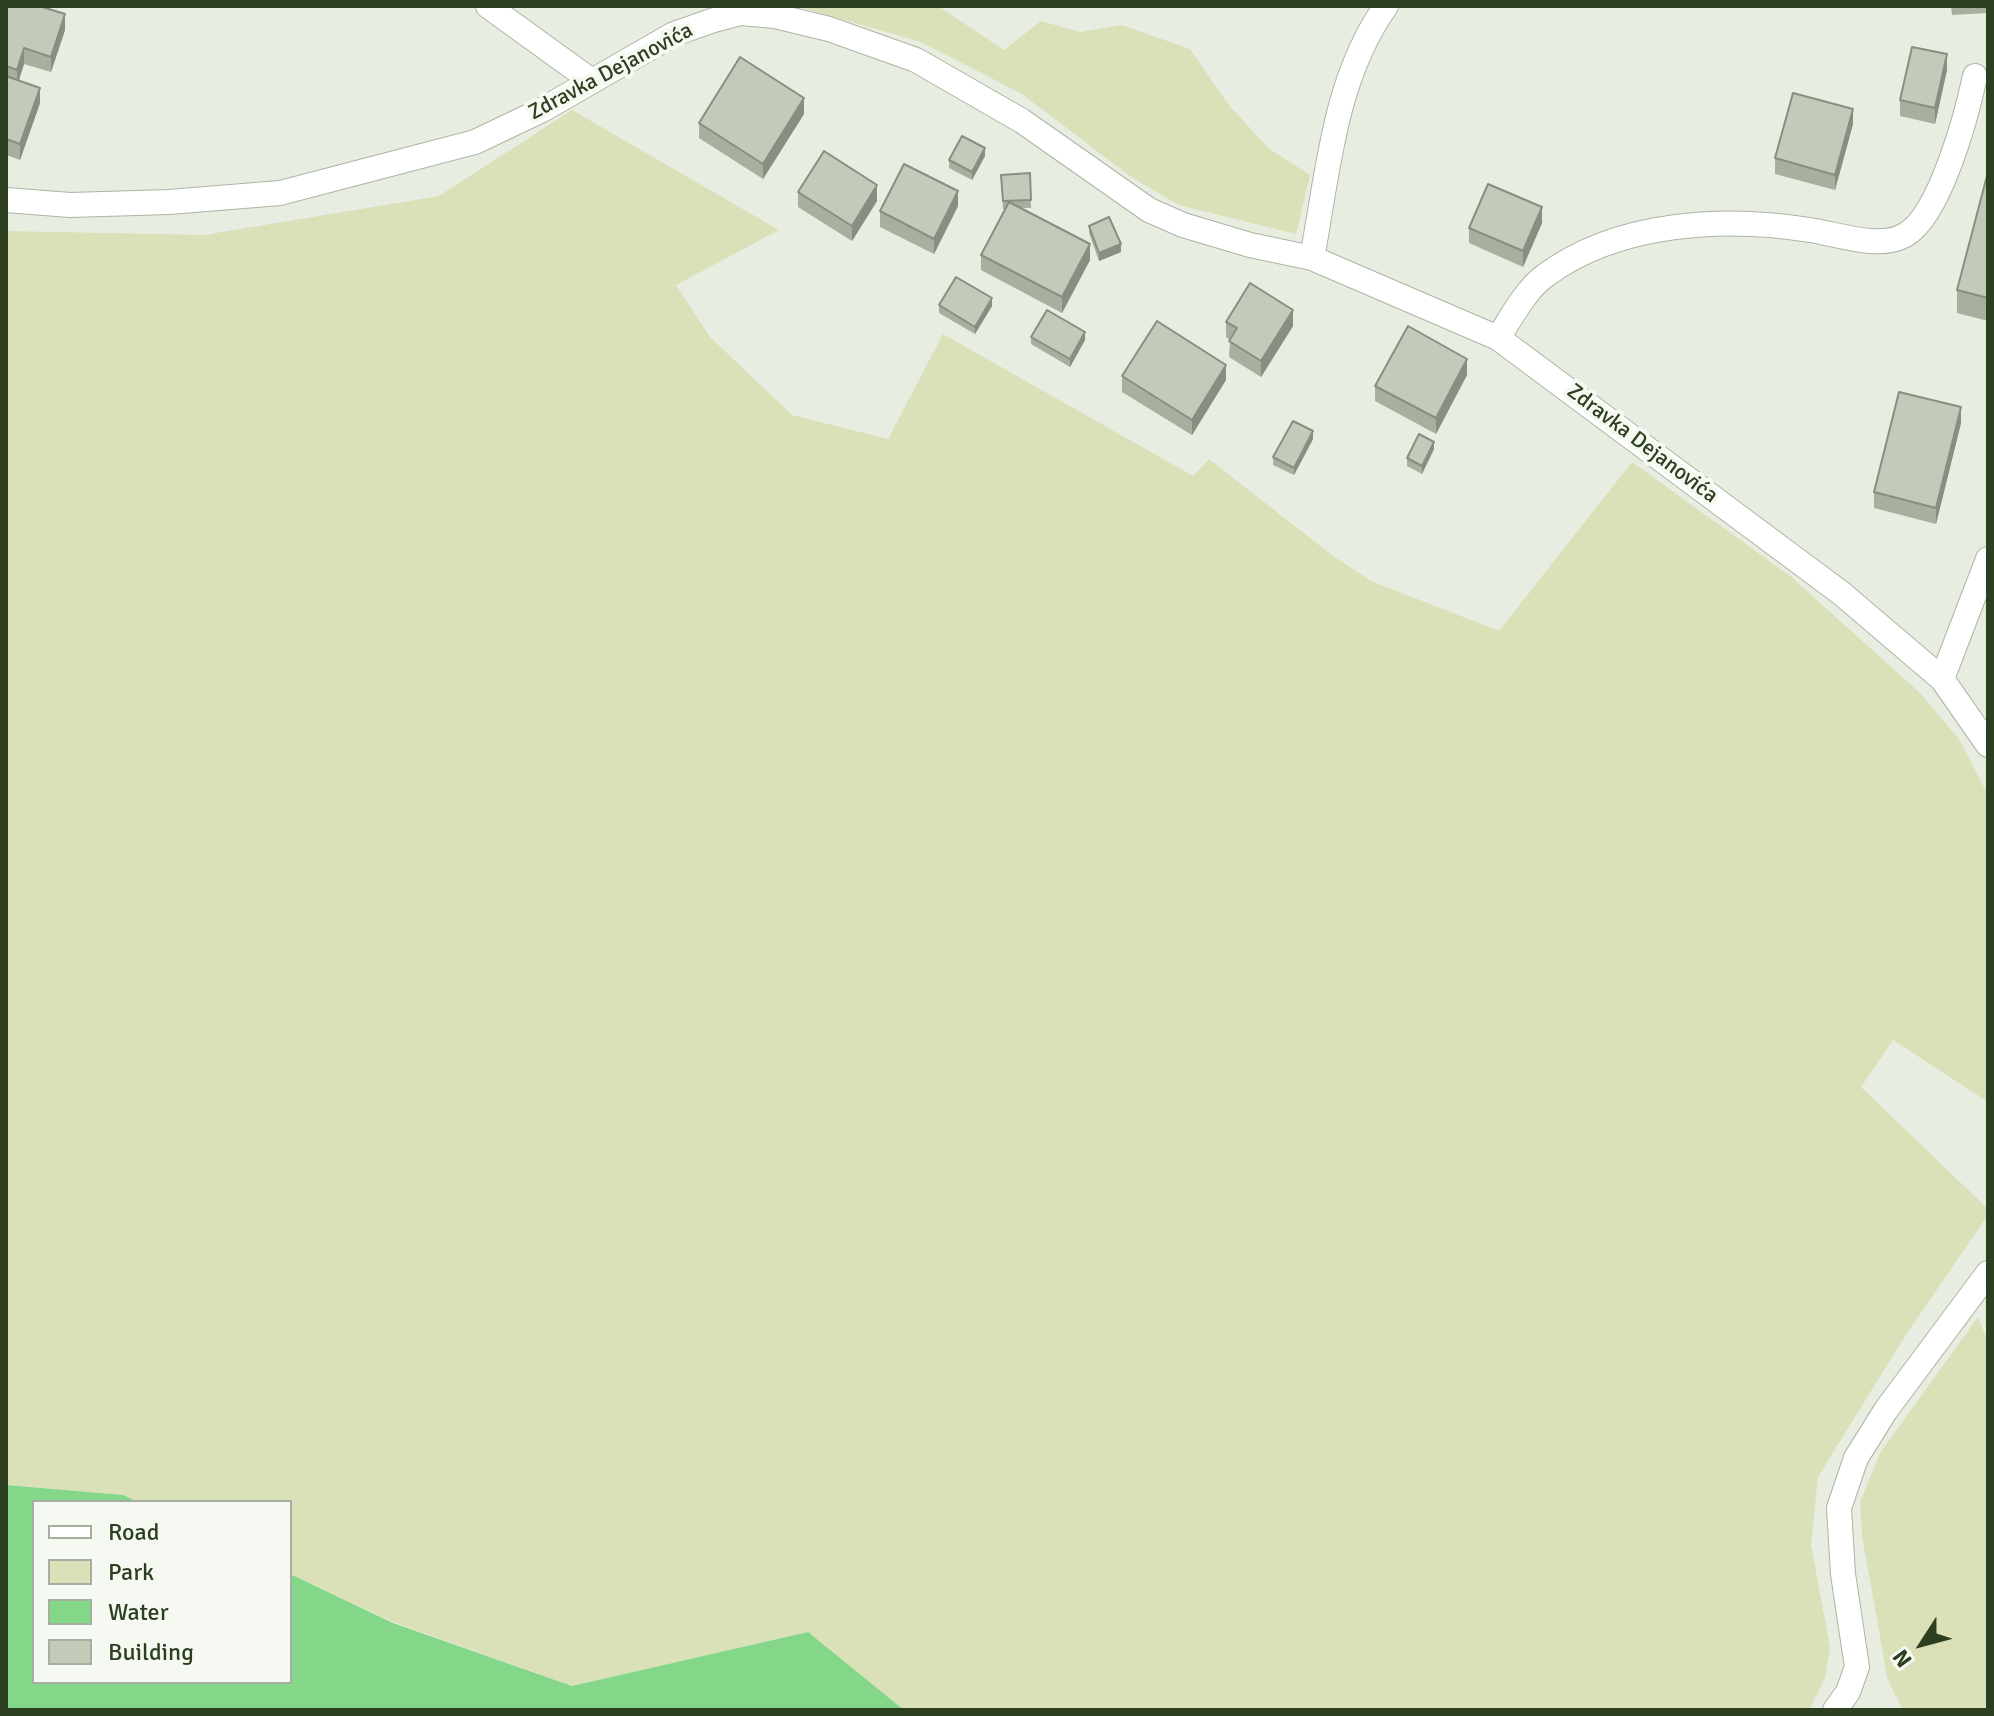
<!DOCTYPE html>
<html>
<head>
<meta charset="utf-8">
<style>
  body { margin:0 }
  #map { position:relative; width:1994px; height:1716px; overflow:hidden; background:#e8ede1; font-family:Signika,sans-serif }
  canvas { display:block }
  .frame { position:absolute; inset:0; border:8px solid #2c3f20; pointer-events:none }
  .legend { position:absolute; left:32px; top:1500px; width:260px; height:184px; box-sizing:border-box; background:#f6f9f2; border:2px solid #a5af9e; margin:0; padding:10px 14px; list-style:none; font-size:24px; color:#2c3f20 }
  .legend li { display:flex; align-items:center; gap:16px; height:40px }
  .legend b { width:40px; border:2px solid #a5af9e }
  .north { position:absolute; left:1882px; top:1604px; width:80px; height:80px; -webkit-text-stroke:6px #f6f9f2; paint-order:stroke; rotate:234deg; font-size:22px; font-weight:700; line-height:32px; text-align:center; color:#2c3f20 }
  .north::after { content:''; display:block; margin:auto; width:28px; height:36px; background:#2c3f20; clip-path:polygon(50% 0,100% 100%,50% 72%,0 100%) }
</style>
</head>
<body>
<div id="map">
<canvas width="1994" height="1716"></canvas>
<div class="frame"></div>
<ul class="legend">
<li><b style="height:10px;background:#fff"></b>Road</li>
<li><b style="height:22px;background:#dae0b8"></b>Park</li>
<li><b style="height:22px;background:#84d788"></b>Water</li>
<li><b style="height:22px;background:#c2cbb9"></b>Building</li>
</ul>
<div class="north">N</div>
</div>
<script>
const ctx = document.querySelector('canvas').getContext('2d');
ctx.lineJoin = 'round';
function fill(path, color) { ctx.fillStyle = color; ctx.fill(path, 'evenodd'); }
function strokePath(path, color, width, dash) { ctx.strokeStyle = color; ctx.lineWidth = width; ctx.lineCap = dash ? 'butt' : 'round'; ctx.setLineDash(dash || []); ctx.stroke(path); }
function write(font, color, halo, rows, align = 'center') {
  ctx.font = font + ' Signika,sans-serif'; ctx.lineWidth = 8; ctx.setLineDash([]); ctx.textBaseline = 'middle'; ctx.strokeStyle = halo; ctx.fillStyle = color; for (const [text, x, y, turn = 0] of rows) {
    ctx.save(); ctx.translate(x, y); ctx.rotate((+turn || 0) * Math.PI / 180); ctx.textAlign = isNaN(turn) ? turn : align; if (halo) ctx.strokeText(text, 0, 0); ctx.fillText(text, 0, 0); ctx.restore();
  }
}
fill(new Path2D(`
  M796,6h142l66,44 37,-29 39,11 42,-7 68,24 38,55 40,44 42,27 -14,59 -117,-29 -48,-28 -109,-83 -101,-52z
  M572,110l207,120 -103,55 34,52 82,78 96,24 55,-105 250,142 16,-17 124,97 38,25 128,50 133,-169 158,114 129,116 40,47 29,56v307l-95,-62 -32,47 127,122v6l-83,121 -87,141 -7,67 19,104 -5,30 -16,32h-905l-96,-78 -236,54 -179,-64 -103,-48v-72h-152l-15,-7 -117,-10v-1254l198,4 235,-39z
  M1978,1317l10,25v368h-85l-15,-29 -26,-145 -2,-34 20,-49z`), '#dae0b8');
fill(new Path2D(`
  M6,1485l117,10 15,7h-104v180h256v-108l103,49 179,63 236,-54 96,78h-898z`), '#84d788');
const minor = new Path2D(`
  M488,6l101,73
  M6,200l64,5 99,-3 111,-9 195,-51 67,-32 132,-76 40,-14 27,-7 34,3 54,13 87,31 106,61 127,89 34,15 67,20 62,13 186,80 343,255 101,86
  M1312,258c16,-85 22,-179 74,-252
  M1498,338c13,-20 28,-49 48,-63 72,-53 178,-59 264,-45 27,4 70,20 95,5 35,-19 62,-121 70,-159
  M1988,559l-46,120 46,66
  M1835,1710l13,-18 9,-25 -14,-93 -4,-66 17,-50 30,-48 102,-137`);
strokePath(minor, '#acb5a3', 26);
strokePath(minor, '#fff', 24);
fill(new Path2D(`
  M6,6l59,24 -14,42 -27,-8 -5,16 21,23 -20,57 -14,-5z
  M1951,6h37v7l-36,2z
  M1947,70l-12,54 -35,-8v-16z
  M804,114l-41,65 -64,-41v-15z
  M1853,124l-18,66 -60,-16v-16z
  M985,156l-13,24 -23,-12v-8z
  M1988,172v149l-31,-8v-23z
  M1030,173l1,35h-10l69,52 -28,53 -81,-43v-15l24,-46h-2l-2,-27z
  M798,192l79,9 -25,40 -54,-34z
  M958,206l-24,48 -54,-27v-16z
  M1542,223l-19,44 -54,-24v-15z
  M1089,226l32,26 -22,9 -10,-28z
  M939,305l53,1 -17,28 -36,-21z
  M1226,322l67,4 -32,51 -32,-20 1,-17 -4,-3z
  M1031,337l54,3 -15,27 -39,-23z
  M1467,375l-31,59 -61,-33v-15z
  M1122,376l104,4 -34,55 -70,-43z
  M1961,423l-25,101 -62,-16v-16z
  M1313,439l-19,36 -21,-10v-8z
  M1434,449l-12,25 -15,-8v-8z`), '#a7af9f');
fill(new Path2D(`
  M65,14v16l-14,42v-15z
  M24,48v16l-7,22v-16z
  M1947,54v16l-12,54v-16z
  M40,88v15l-20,57v-16z
  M804,98v16l-41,65v-15z
  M1853,109v15l-18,66v-15z
  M985,148v8l-13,24v-8z
  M877,185v16l-25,40v-15z
  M958,191v15l-24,48v-15z
  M1542,207v16l-19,44v-16z
  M1090,244v16l-28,53v-16z
  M1121,244v8l-22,9v-8z
  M992,298v8l-17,28v-7z
  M1293,310v16l-32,51v-16z
  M1085,332v8l-15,27v-8z
  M1467,359v16l-31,59v-16z
  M1226,365v15l-34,55v-15z
  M1961,407v16l-25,101v-16z
  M1313,431v8l-19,36v-7z
  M1434,442v7l-12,25v-8z`), '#888e82');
const building = new Path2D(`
  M6,6h33l26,8 -14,43 -27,-9 -7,22 -11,-4z
  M1912,47l35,7 -12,54 -35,-8z
  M740,57l64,41 -41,66 -64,-41z
  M6,76l34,12 -20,56 -14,-5z
  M1793,93l60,16 -18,66 -60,-17z
  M962,136l23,12 -13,24 -23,-12z
  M824,151l53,34 -25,41 -54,-34z
  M904,164l54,27 -24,48 -54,-28z
  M1988,172v126l-31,-8z
  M1030,173l1,27 -28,1 -2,-26z
  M1488,184l54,23 -19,44 -54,-23z
  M1009,202l81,42 -28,53 -81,-42z
  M1109,217l12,27 -22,9 -10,-27z
  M956,277l36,21 -17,29 -36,-22z
  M1250,283l43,27 -32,51 -32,-20 8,-13 -11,-6z
  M1047,310l38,22 -15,27 -39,-22z
  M1157,321l69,44 -34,55 -70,-44z
  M1408,326l59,33 -31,59 -61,-32z
  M1899,392l62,15 -25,101 -62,-16z
  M1293,421l20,10 -19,37 -21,-11z
  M1419,434l15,8 -12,24 -15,-8z`);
fill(building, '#c2cbb9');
strokePath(building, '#888e82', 2);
write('22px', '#2c3f20', '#f6f9f2', [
  ["Zdravka Dejanovića",611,72,-28],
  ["Zdravka Dejanovića",1642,444,37]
]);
</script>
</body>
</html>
